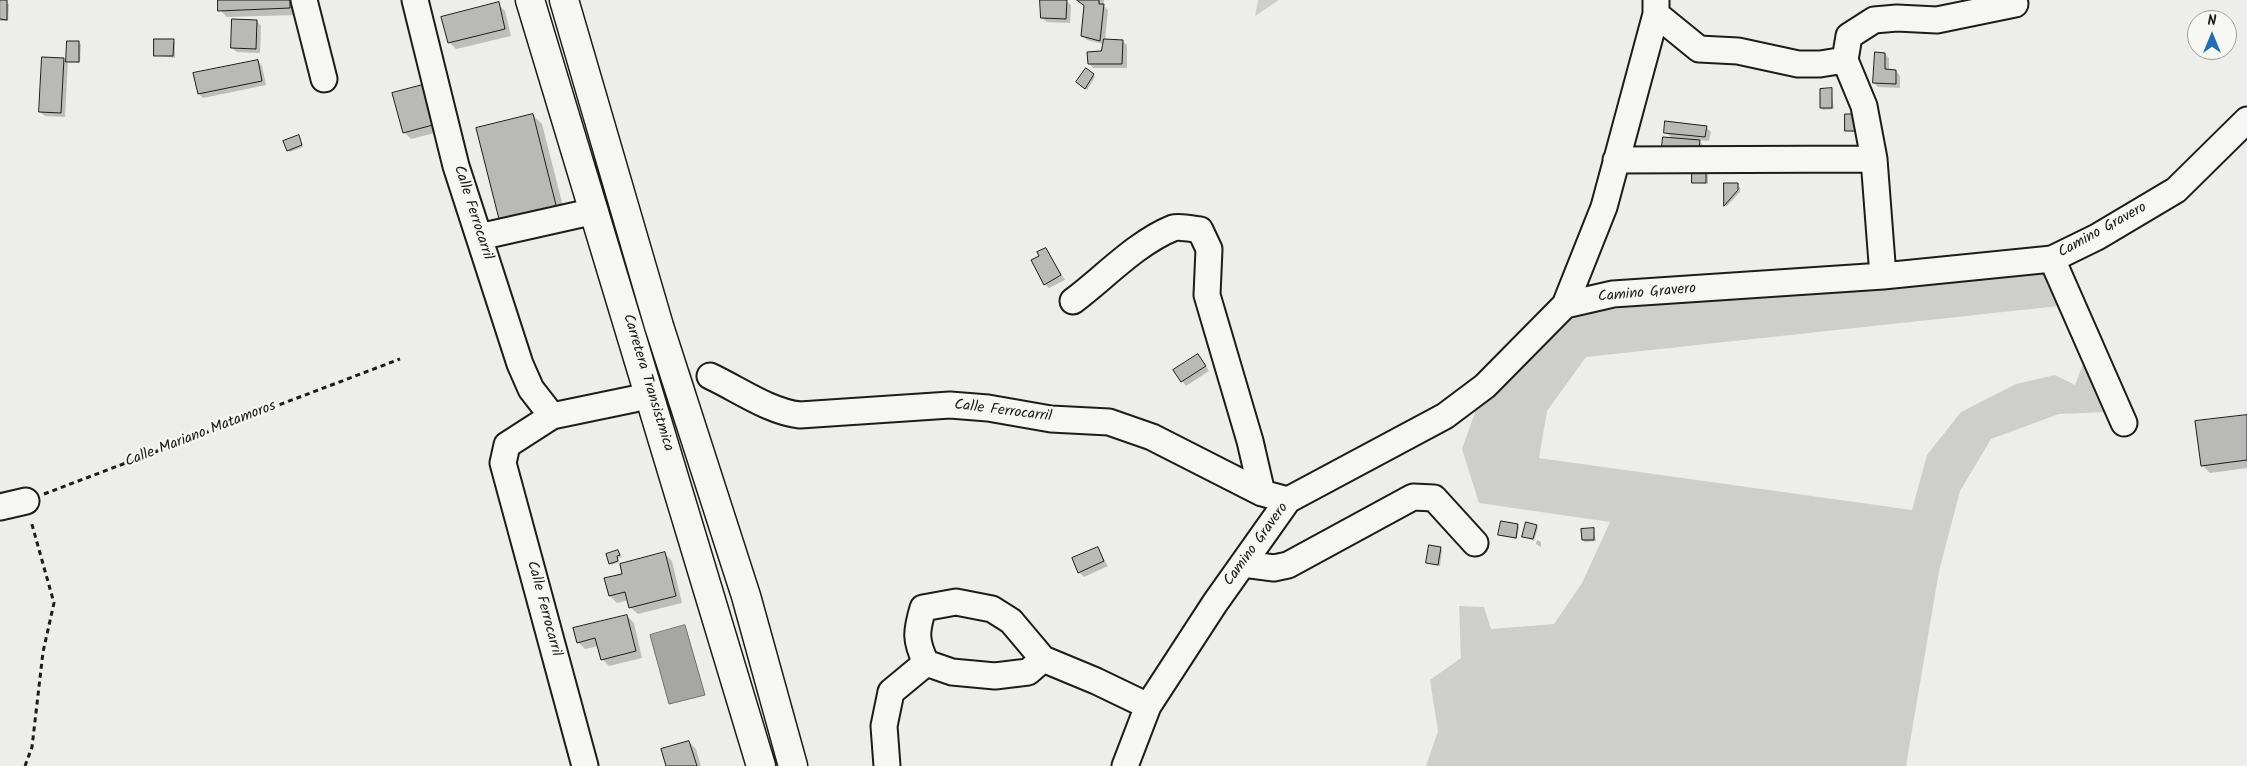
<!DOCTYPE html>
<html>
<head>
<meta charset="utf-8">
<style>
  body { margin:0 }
  #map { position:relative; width:2247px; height:766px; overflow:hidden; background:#edede9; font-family:Kalam,sans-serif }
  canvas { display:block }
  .north { position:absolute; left:2187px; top:10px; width:50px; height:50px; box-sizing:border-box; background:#f6f6f2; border:1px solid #9f9f9c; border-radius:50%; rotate:0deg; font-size:14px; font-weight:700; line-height:20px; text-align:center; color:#1c1c1c }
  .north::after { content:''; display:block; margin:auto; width:18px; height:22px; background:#1f6fb2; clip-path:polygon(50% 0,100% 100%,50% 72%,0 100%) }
</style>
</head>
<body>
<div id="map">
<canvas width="2247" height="766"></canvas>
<div class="north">N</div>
</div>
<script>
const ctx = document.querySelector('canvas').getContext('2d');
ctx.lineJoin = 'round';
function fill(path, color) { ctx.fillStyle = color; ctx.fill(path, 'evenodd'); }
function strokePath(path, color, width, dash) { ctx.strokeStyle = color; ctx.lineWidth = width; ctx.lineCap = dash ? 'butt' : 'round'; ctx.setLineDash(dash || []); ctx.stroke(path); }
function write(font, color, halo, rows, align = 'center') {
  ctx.font = font + ' Kalam,sans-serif'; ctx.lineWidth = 4.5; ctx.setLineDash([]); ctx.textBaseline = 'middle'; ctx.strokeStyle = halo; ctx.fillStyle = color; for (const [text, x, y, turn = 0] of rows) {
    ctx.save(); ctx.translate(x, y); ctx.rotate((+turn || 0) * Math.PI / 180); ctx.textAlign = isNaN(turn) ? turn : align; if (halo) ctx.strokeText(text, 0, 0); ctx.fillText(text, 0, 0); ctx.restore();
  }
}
fill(new Path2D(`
  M1258,0h21l-24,16z
  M2052,263l16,42 -482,52 -39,54 -8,47 373,52 15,-55 34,-43 55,-28 39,-9 20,10 11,-29 21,56 -48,2 -68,25 -31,52 -21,80 -33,195h-480l12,-35 -8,-51 31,-22 -2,-52 25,1 7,22 63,-5 28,-41 28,-61 -131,-19 -17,-54 15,-42 101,-94z`), '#cececb');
const water = new Path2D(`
  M685,625l20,70 -36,9 -19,-69z`);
fill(water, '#a6a6a3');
strokePath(water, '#6f6f6d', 1);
fill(new Path2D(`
  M219,0h77l1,15 -70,2 -7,-7z
  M1041,0l25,1 5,4 -1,18 -23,-1 -5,-4z
  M1079,0h25l-1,5 5,5 -3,31h17l5,4v23h-34l-4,-5 13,-11 2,-8 -17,-4 -5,-5 3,-29z
  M0,2l9,2 -1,17h-8z
  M498,4l7,7 6,25 -55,13 -7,-7z
  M257,21l4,5 -1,27 -23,-1 -5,-4z
  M173,40l2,2v16l-20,-3z
  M68,42l13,2 -1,19 -12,-2 -3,56 -20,-1 -5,-4 23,-53 5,4z
  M1885,54l4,4v13h7l4,5v12l-22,-1 -4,-4z
  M258,61l4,5 4,19 -63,13 -4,-4z
  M1086,69l9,8 -8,13 -9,-8z
  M1831,90l3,19 -11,1 -2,-2z
  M394,94l56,35 -39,10 -7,-7z
  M533,115l9,9 24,94 -65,4z
  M1846,115l14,17 -14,-1z
  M1706,127l5,5 -2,9 -11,-1 6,6 -2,17 -37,-31z
  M299,137l4,10 -13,5 -2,-2z
  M1708,170v14l-15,-2z
  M1725,185l15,2v5l-14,15z
  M1046,249l19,31 -16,8 -4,-4 -4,-28z
  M1202,360l7,11 -23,15 -4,-5z
  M2247,416v52l-37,5 -7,-7z
  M1517,525l2,2 -2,12 -17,-4z
  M1536,526l2,2 -4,13 -10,-5z
  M1593,529l3,12 -11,1 -2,-2z
  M1537,540l4,2v5l-5,-3z
  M1097,548l11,18 -24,11 -5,-5z
  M1440,548l2,2 -2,16 -11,-2 -2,-2z
  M618,551l4,6 -4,1 1,4 -7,3 -2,-2z
  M665,554l7,7 10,42 -44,11 -8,-7 -1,-7 -12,3 -7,-7 14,-21z
  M627,616l7,7 8,35 -33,8 -7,-7 -3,-13 -14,3 -7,-7z
  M689,742l7,7 5,17h-34z`), '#0003');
const building = new Path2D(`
  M0,0h7v20l-7,-1z
  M218,0h72v8l-72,3z
  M1040,0h27l-1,19 -25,-1z
  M1077,0h22v4h5l-4,37 -19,-5 3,-30z
  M499,2l6,27 -57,14 -7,-26z
  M232,19l25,1 -1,29 -25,-1z
  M154,39h20l-1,17h-19z
  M1104,39l19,1 -1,24h-34l-1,-12 14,-1z
  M67,41h12v21h-13z
  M1875,52l10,1v16l11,1v14l-23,-1z
  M42,57l22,1 -3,55 -22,-1z
  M258,60l4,21 -64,13 -5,-21z
  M1086,68l8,6 -9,15 -9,-7z
  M434,82l10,40 -41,11 -11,-40z
  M1832,88v20h-12v-19z
  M533,114l24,95 -57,14 -24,-95z
  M1845,114h14v17h-14z
  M1665,121l42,5 -2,11 -41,-4z
  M299,135l3,10 -15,6 -4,-10z
  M1663,137l37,3 -2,19 -37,-4z
  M1692,167h14v16h-14z
  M1724,183h14v7l-14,16z
  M1046,248l15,27 -17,10 -13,-25 8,-4 -2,-4z
  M1198,354l8,12 -25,16 -8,-12z
  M2247,415v45l-46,6 -6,-45z
  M1501,521l17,3 -2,14 -18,-3z
  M1526,522l11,3 -4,14 -11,-2z
  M1594,528v12h-12l-1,-11z
  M1429,545l12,2 -3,18 -12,-2z
  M1098,547l6,14 -26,12 -6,-15z
  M618,550l2,5 -3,1 1,5 -9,3 -3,-10z
  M665,552l11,44 -47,12 -4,-16 -16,4 -5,-18 18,-4 -2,-10z
  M627,615l9,36 -35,9 -6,-22 -18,5 -4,-15z
  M689,741l8,25h-31l-5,-17z`);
fill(building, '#b9b9b6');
strokePath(building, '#1c1c1c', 1);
strokePath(new Path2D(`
  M634,399l76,-23`), '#c3c3c0', 25, [25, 12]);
const minor = new Path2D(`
  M304,0l20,79
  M415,0l41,166 64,198 11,25 21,27
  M1656,0v14l43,35 39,2 60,13h22l25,-4 4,-24 25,-16 23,-2 40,2 78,-16
  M1845,60l19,46 10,53 9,117
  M1616,160l258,-1
  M479,237l116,-26
  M2052,259l72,164
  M1073,301c31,-23 63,-58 100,-73 7,-2 19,1 27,2l9,19 -2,46 43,146 12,52
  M1565,305l39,-98 52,-193
  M710,376c28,13 60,36 90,39l150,-10 38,3 63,11 58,3 43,15 110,56 26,7
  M0,507l26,-6
  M1243,564l31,4 14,-3 125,-68 21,1 41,45
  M926,663c-11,-23 -10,-31 -3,-55l33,-6 36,7 19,12 32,38
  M585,766l-82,-303 4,-18 45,-29 82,-17
  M887,766l-3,-40 7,-34 35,-29 26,9 43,4 33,-4 15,-13 53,22 52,25
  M1125,766l23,-60 67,-103 73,-103 157,-84 40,-30 80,-81 48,-11 270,-18 169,-17 45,-22 79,-47 71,-70`);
const major = new Path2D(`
  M530,0l231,766
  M564,0l95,326 87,270 47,170`);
strokePath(minor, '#1c1c1c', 29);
strokePath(major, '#1c1c1c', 31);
strokePath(new Path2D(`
  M44,494l356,-135
  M25,766l7,-19 11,-95 11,-49 -23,-82`), '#1c1c1c', 3, [5, 4]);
strokePath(minor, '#f6f6f2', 25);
strokePath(major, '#f6f6f2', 28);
write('15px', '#1c1c1c', '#f6f6f2', [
  ["Calle Ferrocarril",472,213,72],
  ["Camino Gravero",2103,231,-29],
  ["Camino Gravero",1647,294,-5],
  ["Carretera Transistmica",647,383,73],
  ["Calle Ferrocarril",1003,412,7],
  ["Calle Mariano Matamoros",201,435,-21],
  ["Camino Gravero",1257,545,-54],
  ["Calle Ferrocarril",543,609,75]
]);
</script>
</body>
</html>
